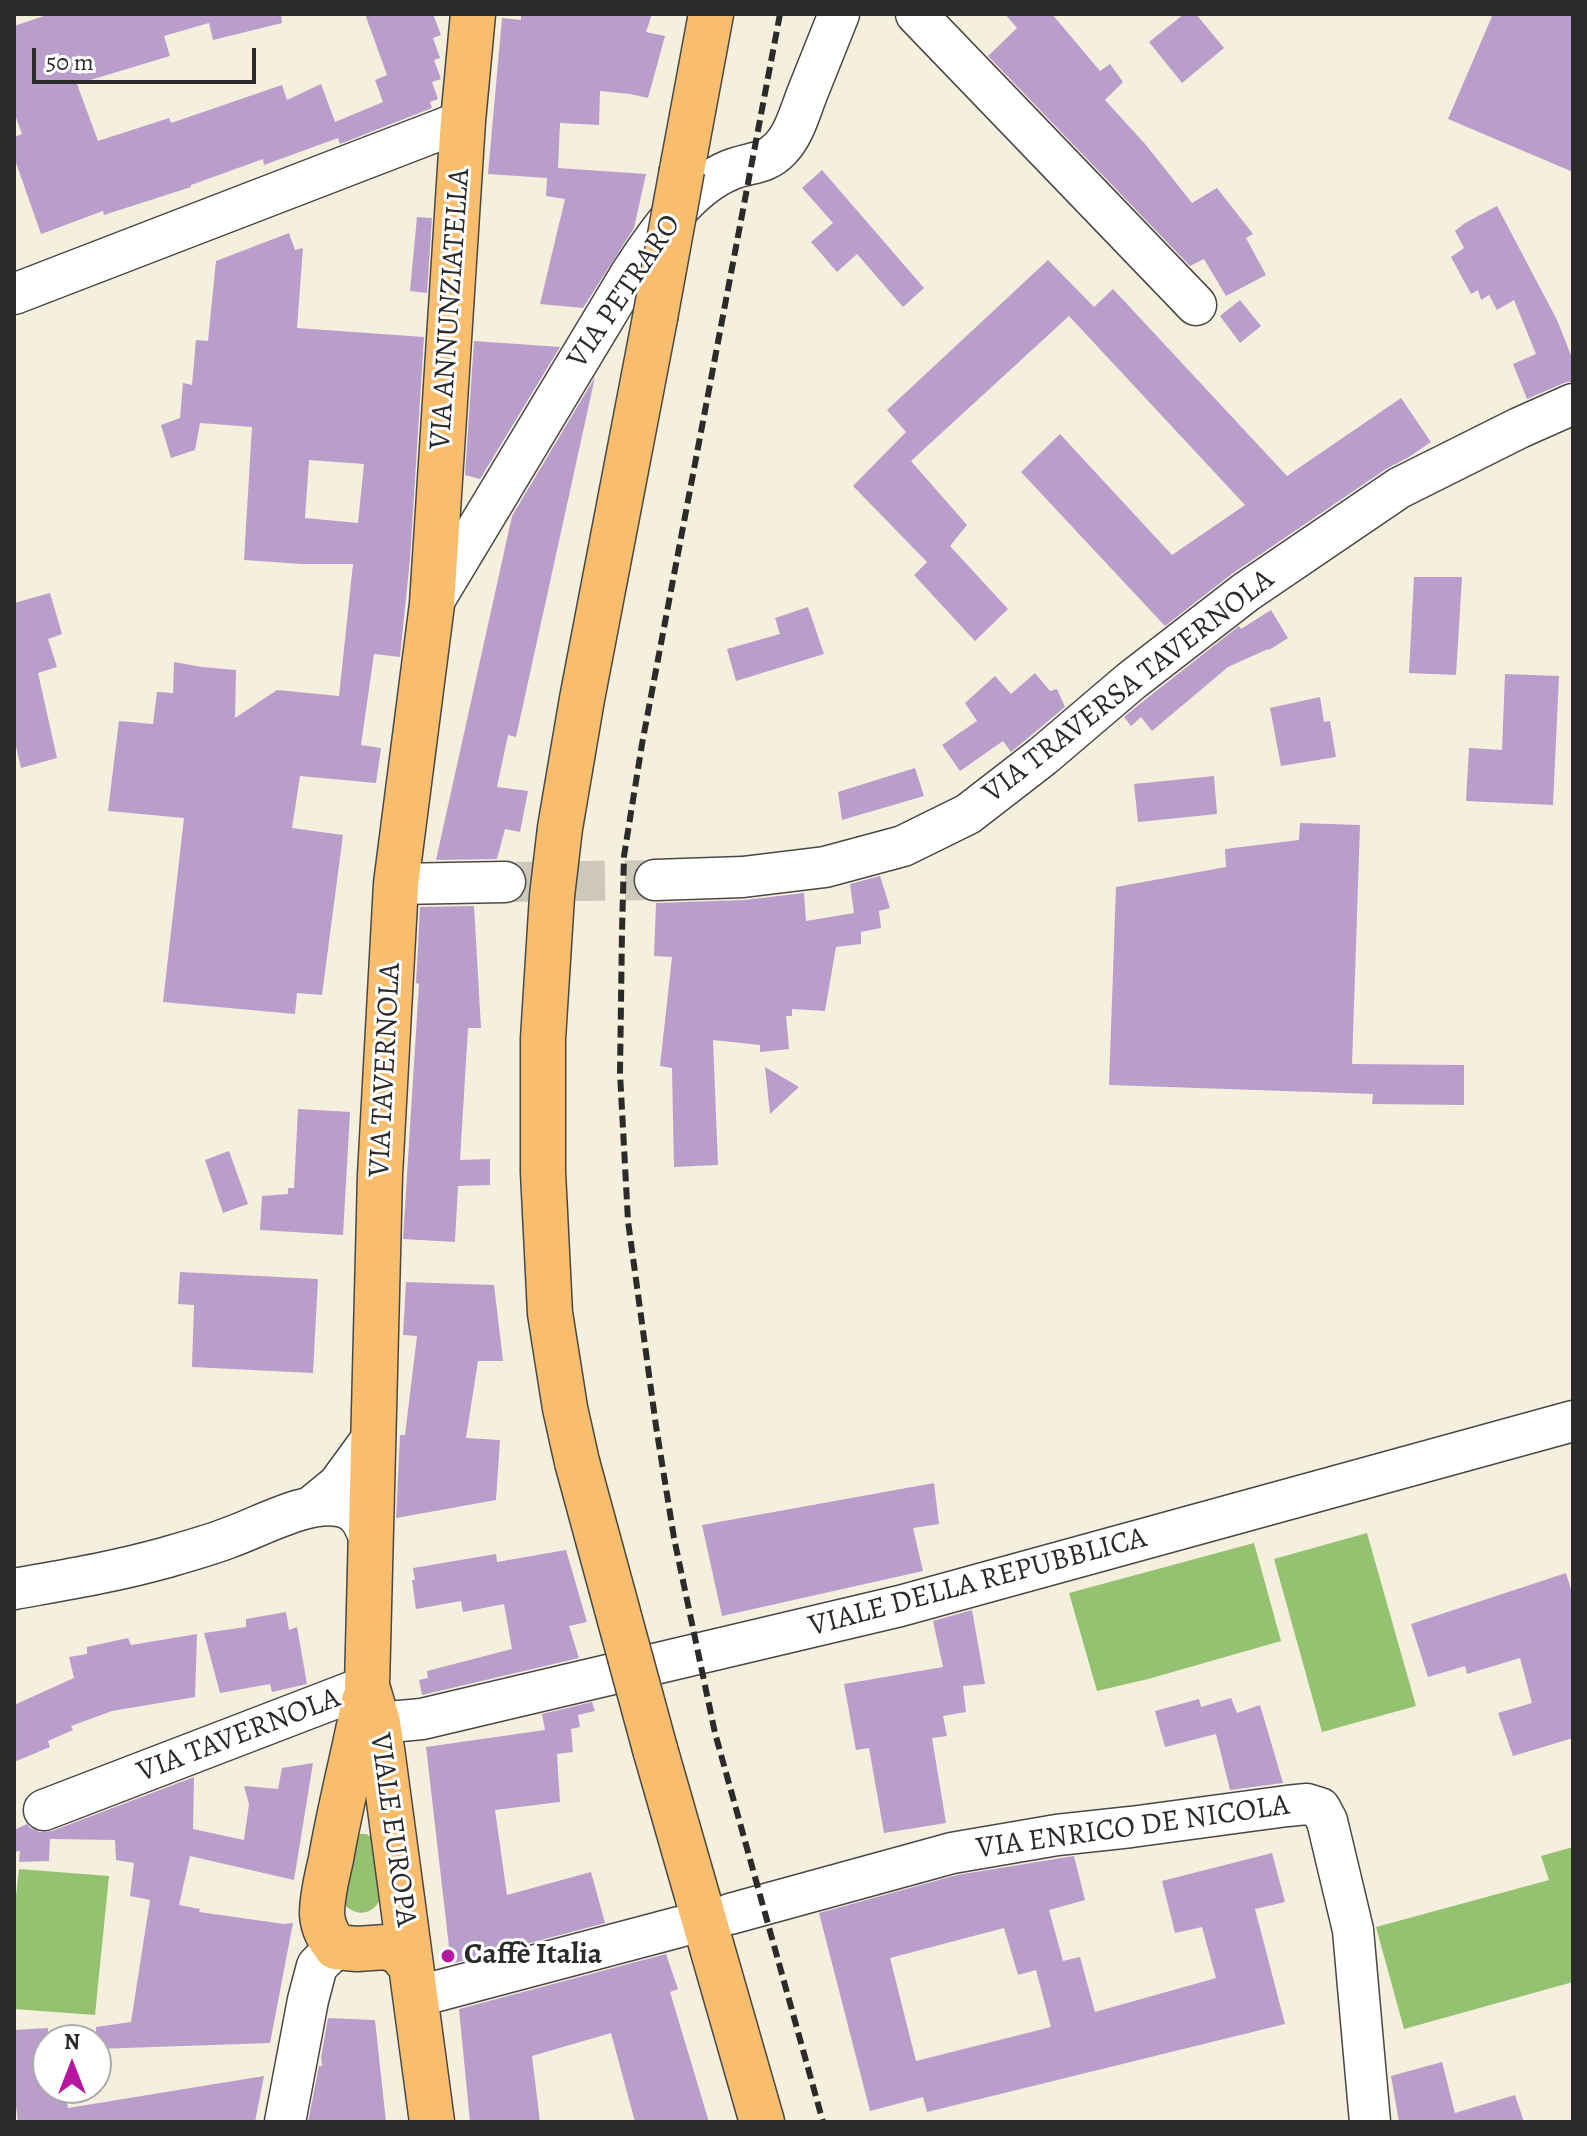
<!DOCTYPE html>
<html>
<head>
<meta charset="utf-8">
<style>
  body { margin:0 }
  #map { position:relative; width:1587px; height:2136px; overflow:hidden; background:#f5efde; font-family:Alegreya,serif }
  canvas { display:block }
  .frame { position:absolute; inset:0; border:16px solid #2b2b2b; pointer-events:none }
  .north { position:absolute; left:32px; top:2024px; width:80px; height:80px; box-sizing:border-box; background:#fff; border:2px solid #aaa; border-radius:50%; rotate:0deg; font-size:22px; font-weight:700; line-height:32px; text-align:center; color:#2b2b2b }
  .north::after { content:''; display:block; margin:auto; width:28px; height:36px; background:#b5179e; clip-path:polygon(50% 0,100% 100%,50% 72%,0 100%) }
  .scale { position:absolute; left:32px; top:48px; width:224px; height:36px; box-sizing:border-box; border:4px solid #2b2b2b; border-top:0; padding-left:10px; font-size:24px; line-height:28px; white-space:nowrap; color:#2b2b2b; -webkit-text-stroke:6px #fff; paint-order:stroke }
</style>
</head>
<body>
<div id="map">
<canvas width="1587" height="2136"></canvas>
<div class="frame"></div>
<div class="north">N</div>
<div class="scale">50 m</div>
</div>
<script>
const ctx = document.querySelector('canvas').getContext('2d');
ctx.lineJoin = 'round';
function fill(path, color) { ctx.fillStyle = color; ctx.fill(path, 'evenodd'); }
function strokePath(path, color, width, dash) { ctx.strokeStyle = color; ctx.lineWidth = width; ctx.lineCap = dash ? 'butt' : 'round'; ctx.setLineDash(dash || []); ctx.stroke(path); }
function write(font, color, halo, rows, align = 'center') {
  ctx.font = font + ' Alegreya,serif'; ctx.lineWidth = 6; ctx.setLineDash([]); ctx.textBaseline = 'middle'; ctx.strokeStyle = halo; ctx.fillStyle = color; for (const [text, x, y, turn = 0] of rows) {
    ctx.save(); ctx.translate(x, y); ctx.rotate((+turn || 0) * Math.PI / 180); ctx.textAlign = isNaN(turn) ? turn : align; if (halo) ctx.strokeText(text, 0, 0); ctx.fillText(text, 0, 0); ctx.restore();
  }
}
fill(new Path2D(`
  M1367,1533l49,173 -94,26 -48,-173z
  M1254,1543l27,98 -133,38 -51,12 -28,-98z
  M358,1834h8l8,4c4,20 19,63 -5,73 -12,5 -21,-2 -28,-10z
  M1573,1847v135l-169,47 -28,-102 173,-47 -8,-24z
  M19,1869l90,7 -14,139 -81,-6v-96z`), '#95c271');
fill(new Path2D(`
  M50,14h231l1,9 -69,17 -4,-17 -45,13 6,20 -93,28 21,57 71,-23 2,5 111,-38 5,15 34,-16 14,38 48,-20 -8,-22 12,-5 -22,-61h68l8,21 -8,3 7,20 -6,2 7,19 -9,3 6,17 -8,3 2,6 -92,36 -2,-6 -74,27 -1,-6 -72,26v2l-87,28 -1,-4 -62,23 -27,-77v-20l8,-3 -8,-22v-86z
  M521,14h131l-6,18 19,4 -17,62 -18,-4 -30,-3 -1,34 -39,-2 -2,45 88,6 -12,54 -51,80 -43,-4 25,-105 -19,-3 1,-18 -59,-4 14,-156 19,2z
  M1005,14h47l48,57 10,-7 13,18 -18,18 41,45 46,58 25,-15 36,46 -7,4 20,37 -40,21 -22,-37 -14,7 -202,-210 29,-28z
  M1184,14h12l28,34 -42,35 -33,-41z
  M1493,14h80v158l-125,-53z
  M822,170l102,118 -21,19 -46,-53 -20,18 -26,-30 22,-19 -31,-35z
  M1497,206l60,114 16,40v21l-9,2 -37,16 -14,-35 23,-10 -22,-54 -17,10 -8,-15 -8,5 -3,-10 -7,4 -20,-37 13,-9 -9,-17 10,-8z
  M417,217l15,1 -5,75 -17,-2z
  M289,233l6,17 8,-2 -6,80 127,9 -14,222 -10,98 -26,-3 -13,91 20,3 -5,35 -76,-7 -8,52 51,7 -21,160 -25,-2 -2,21 -132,-12 21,-184 -76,-7 11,-90 34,3 4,-32 16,1 1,-31 28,5 34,3 -1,48 42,-28 62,6 14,-132h-51l-58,-4 8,-133 -52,-4 -5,27 -24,8 -10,-33 19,-7 3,-35 9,2 4,-45 12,1 8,-80zM309,460l55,4 -6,59 -53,-5z
  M1048,260l46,47 19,-18 174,187 114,-78 30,44 -22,15 -23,12 -153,104 -68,53 -144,-154 39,-38 112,121 73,-50 -176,-189 -158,145 56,64 -17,21 58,63 -33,32 -61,-66 13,-13 -74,-76 53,-54 -19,-22z
  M1240,300l21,26 -21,17 -20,-27z
  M474,341l86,6 -80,132 -15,-4z
  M595,377l-79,360 -8,-2 -11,52 31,4 -8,41 -15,-3 -8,30 -61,1 76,-344z
  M1414,577h48l-6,98 -47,-2z
  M50,593l12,41 -14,5 9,28 -19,6 19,85 -36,10 -7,-30v-135z
  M808,607l16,47 -88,27 -9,-32 53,-15 -5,-16z
  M1271,610l17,28 -19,12 -1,-1 -40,18 -76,64 -11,-14 -10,9 -7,-9 22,-18 93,-73 2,3z
  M1035,673l15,18 7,-2 8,18 -54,45 -8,-11 -43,30 -18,-26 35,-24 -12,-18 30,-27 16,18z
  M1505,674l54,2 -6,129 -87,-4 3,-53 33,2z
  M1320,697l4,25 6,-1 6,36 -55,9 -11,-58z
  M915,768l9,28 -82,24 -4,-28z
  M1214,776l3,38 -79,8 -4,-38z
  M1300,823l60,2 -8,239 112,1v40l-92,-1 1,-10 -264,-9 7,-198 110,-20 -1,-18 74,-9z
  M880,876l10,32 -11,3 2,17 -20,4v12l-25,3 -11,64 -33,-2v7h-6l3,33 -29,3v-7l-47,-5 5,125 -44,2 -2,-99 -12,-2 12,-109 -18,-1 2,-53 88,-3 60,-7 2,28 48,-8 -4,-29z
  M474,906l7,122h-13l-8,132 30,-1v26l-32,1 -3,56 -52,-3 16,-255 -3,-1 4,-76z
  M765,1067l34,20 -29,27z
  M298,1109l52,3 -7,123 -83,-5 2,-34 26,-2v-6h6z
  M229,1151l19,53 -25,9 -18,-53z
  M180,1272l138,7 -5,94 -121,-6 2,-62 -16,-1z
  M406,1282l88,3 9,76h-25l-12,77 34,2 -4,60 -100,18 4,-83h5l12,-99 -14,-1z
  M934,1483l5,41 -26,4 10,43 -201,45 -20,-91z
  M566,1550l21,72 -18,4 10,32 -157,37 -3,-15 9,-2 -1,-7 85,-22 -8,-45 -41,8 -2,-11 -45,8 -4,-29h3l-2,-12 83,-14 1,8z
  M1566,1573l7,23v142l-60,18 -15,-43 34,-10 -12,-45 -53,16 -2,-8 -37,11 -17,-53z
  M972,1610l13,74 -22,2 3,26 -23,4 4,20 -15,2 14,85 -62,10 -15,-85 -13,2 -12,-66 99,-17 -10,-46z
  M286,1612l3,18 8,-3 10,57 -35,8 -2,-8 -50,9 -16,-60 42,-6v-8z
  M197,1634l-2,63 -83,14 -41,15 2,4 -25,11 2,6 -36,15v-57l60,-27 -5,-21 18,-3v-7l41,-9 3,7z
  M1231,1698l6,15 23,-8 23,78 -53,7 -14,-56 -51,13 -10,-36 44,-12 2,8z
  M592,1702l3,9 -17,4 2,12 -9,2 2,23 -16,2 3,48 -65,8 12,85 84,-23 14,51 -154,41 -25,-217 119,-17 -3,-16z
  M313,1763l-19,117 -104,-24 -11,49 21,4 -1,3 85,12 9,-1 -23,120 -174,6v-22l35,-5 19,-122 -20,-4 4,-33 -18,-3 -1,-20 -65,-1 -1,22 -30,1 1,-11 -6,1v-22l13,-6 3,4 10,4 12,-1 142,-54 -1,52 51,11 5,-36 -5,-18 34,3 4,-21z
  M1272,1853l13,49 -30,7 30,115 -358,88 -4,-15 -53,14 -51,-198 138,-38 117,-19 11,44 -36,10 14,51 17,-4 15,55 121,-34 -14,-51 -27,6 -13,-52zM1004,1928l14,47 18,-5 15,57 -135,34 -26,-103z
  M666,1954l12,35 -8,3 39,130h-74l-24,-89 -79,23 8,66h-70l-11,-113z
  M328,2018l47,2 11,102h-78l11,-56h3l-1,-9z
  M48,2028v60h17l3,20 196,-32 -9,46h-237l-4,-33v-59z
  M1442,2062l13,51 60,-18 9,27h-125l-8,-46z`), '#b99ecc');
strokePath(new Path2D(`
  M505,882l150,-2`), '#cdc8ba', 40, [40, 20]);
const minor = new Path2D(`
  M916,14l280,291
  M14,294l449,-173
  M432,604l198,-329c24,-37 58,-88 100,-105 19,-8 35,-5 50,-21 14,-14 20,-37 27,-55 11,-27 21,-53 32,-80
  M655,880l88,-3 82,-10 78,-21 65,-32 75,-58 88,-75 115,-89 153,-104 120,-60 54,-24
  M396,884l109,-2
  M311,1507l27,-22 35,-48
  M14,1589c50,-9 100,-17 150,-31 21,-6 43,-12 64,-20 32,-11 76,-37 110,-32 20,3 25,16 32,33
  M378,1723l44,-4 478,-113 673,-185
  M44,1810l323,-124
  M730,1914l222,-61 105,-18 74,-8 156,-21 20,-2 13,4 7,13 26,109 17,192
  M415,1997l264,-70
  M285,2122l23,-122 9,-34 19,-19`);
const major = new Path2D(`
  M364,1701c-10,53 -24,105 -33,158 -4,18 -9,36 -9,55 1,14 6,22 14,33l21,2 29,-2 13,5 12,14
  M432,2122l-50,-373 -4,-26 -11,-37 13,-511 16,-291 36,-280 31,-483 10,-107`);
const highway = new Path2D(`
  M682,170l29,-156
  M577,1462l-12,-54 -15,-95 -7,-141v-133l9,-143 8,-68 22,-129 73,-381
  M655,1749l107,373`);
strokePath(minor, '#494846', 43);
strokePath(major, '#494846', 47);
strokePath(highway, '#494846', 47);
strokePath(minor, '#fff', 40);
strokePath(major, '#f9be6d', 44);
strokePath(highway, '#f9be6d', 44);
strokePath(new Path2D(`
  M780,14l-138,730 -18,112 -2,75 -2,142 8,148 28,205 18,112 41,195 108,389`), '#2b2b2b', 6, [12, 6]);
const highwayBridge = new Path2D(`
  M655,318l27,-148
  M577,1462l78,287`);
strokePath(highwayBridge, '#494846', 47, []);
strokePath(highwayBridge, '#f9be6d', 44);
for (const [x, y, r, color] of [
  [448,1956,8,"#b5179e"]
]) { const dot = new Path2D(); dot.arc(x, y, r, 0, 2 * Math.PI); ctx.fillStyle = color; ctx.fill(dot); strokePath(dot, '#fff', 3); }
write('30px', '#2b2b2b', '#fff', [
  ["VIA PETRARO",625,292,-56],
  ["VIA ANNUNZIATELLA",451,309,-86],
  ["VIA TRAVERSA TAVERNOLA",1129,687,-38],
  ["VIA TAVERNOLA",386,1070,-87],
  ["VIALE DELLA REPUBBLICA",978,1583,-15],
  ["VIA TAVERNOLA",239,1736,-21],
  ["VIA ENRICO DE NICOLA",1133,1828,-8],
  ["VIALE EUROPA",392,1830,82]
]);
write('bold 30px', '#2b2b2b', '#fff', [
  ["Caffè Italia",464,1956]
], 'left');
</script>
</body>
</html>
